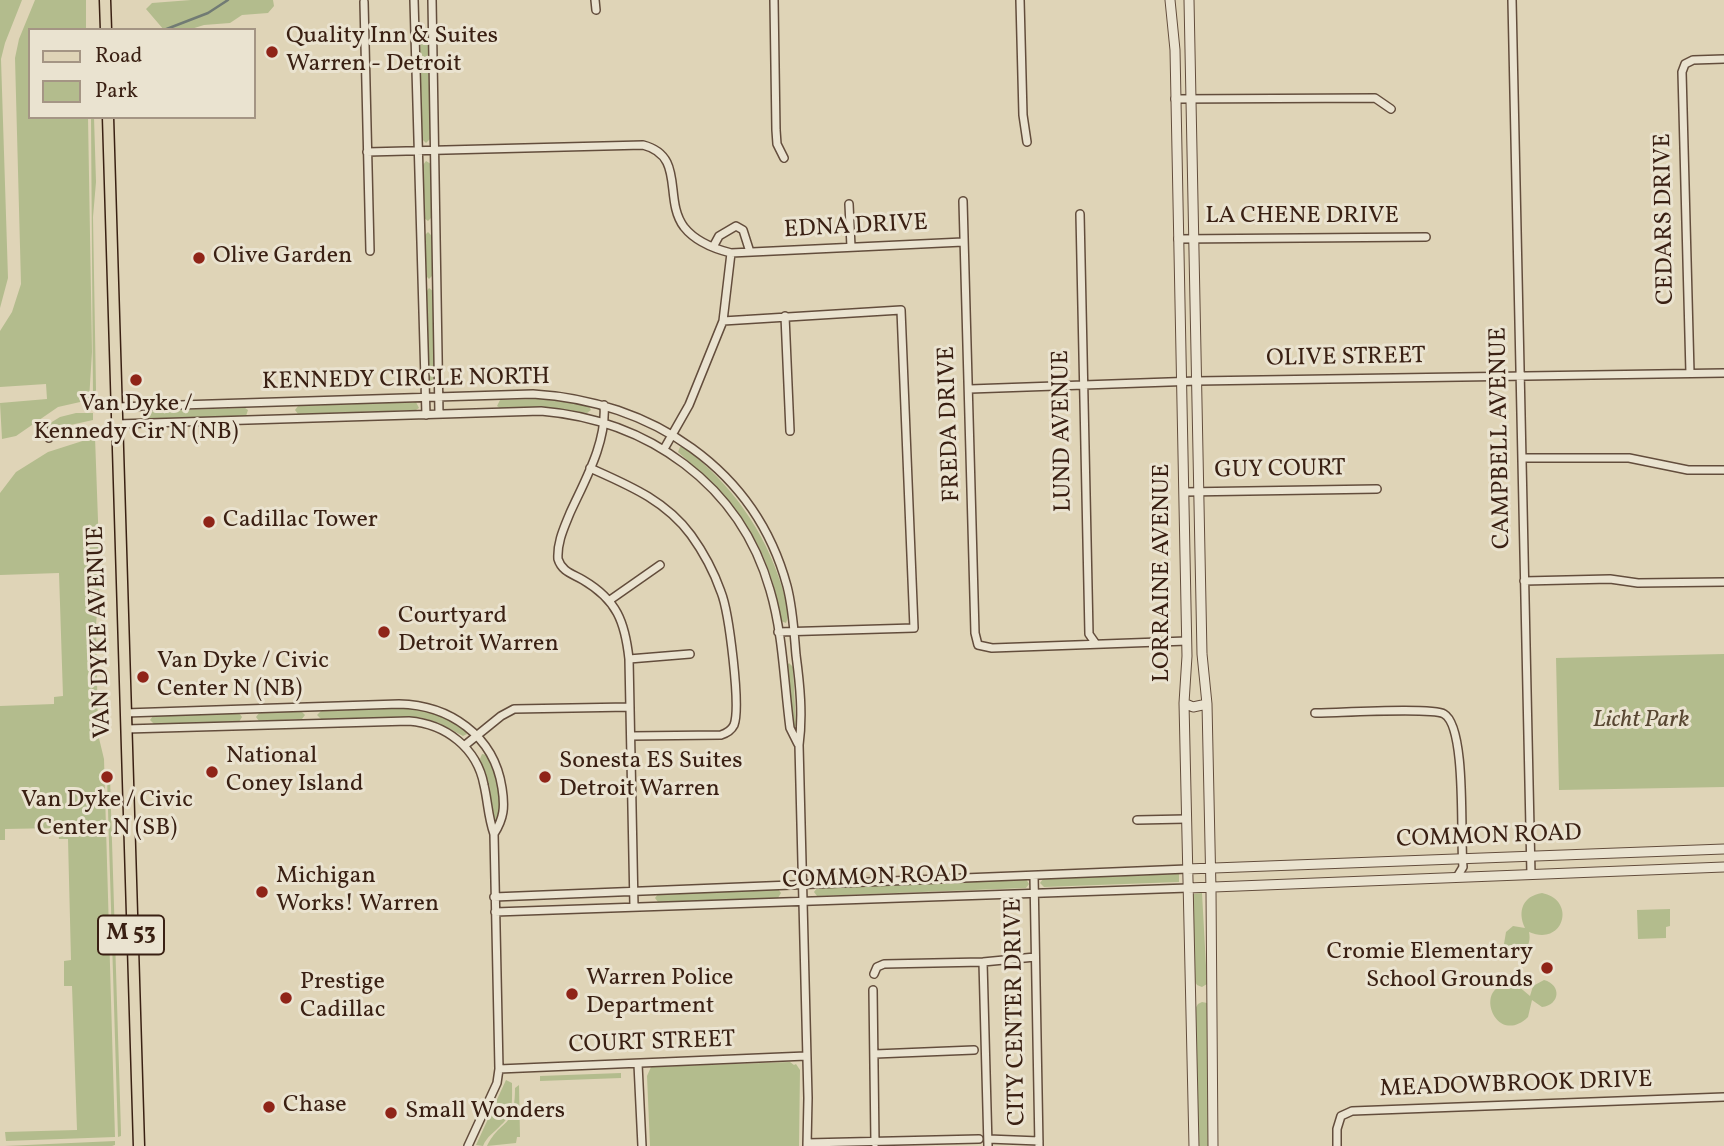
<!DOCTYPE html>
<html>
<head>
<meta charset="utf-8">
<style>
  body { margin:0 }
  #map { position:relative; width:1724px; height:1146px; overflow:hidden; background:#dfd4b7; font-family:Vollkorn,serif }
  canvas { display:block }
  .legend { position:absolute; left:28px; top:28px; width:228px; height:91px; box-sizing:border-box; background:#eae3d0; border:2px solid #a49584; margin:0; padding:9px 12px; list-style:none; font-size:21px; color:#3a2013 }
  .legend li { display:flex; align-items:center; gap:14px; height:35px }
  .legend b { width:35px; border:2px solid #a49584 }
</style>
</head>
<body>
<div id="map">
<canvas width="1724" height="1146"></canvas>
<ul class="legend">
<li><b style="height:9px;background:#dfd4b7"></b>Road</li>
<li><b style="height:19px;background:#b3bc8d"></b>Park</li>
</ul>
</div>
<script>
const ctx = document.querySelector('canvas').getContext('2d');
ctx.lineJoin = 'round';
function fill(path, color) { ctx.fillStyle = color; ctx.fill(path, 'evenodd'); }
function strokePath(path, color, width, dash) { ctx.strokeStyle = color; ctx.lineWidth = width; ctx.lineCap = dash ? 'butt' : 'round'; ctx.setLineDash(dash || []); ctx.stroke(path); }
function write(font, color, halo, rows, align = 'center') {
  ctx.font = font + ' Vollkorn,serif'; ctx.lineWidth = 6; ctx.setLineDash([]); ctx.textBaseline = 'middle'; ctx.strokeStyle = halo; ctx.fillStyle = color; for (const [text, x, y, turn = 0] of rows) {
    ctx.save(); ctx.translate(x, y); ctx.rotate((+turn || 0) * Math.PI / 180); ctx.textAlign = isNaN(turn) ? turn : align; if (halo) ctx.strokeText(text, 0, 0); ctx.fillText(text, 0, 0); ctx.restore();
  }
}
fill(new Path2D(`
  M0,0h22l-17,43 -4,16 7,219 -8,30z
  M35,0h51v30h-56v87h58l4,235 -3,48 -31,7 -42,29 -14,3 -2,-36 47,-4 -1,-15 -46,3v-56l12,-19 9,-28 -6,-226 4,-19z
  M191,0h82l1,6 -6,7 -26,2 -12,8 -26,2 -16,5h-24l-18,-21 6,-6z
  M425,29l3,4 2,106 -4,4 -4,-4 -2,-106z
  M91,117h3l2,65 -3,35 3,173 -3,8z
  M426,161l5,3 1,53 -4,4 -4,-3 -1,-53z
  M428,232l4,4 1,39 -4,4 -4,-4 -1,-39z
  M429,288l5,4 1,88 -3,4 -4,-2 -2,-90z
  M540,399l48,6 3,5 -4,3 -46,-6 -41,1 -3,-2 3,-6z
  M416,402l3,6 -3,2 -118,4 -3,-4 3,-4z
  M245,408l3,2 -2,6 -99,3 -3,-4 3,-4z
  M76,413h17v7l-45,10 -1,-5 13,-8z
  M95,437l5,139 -4,49 2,109 6,25 11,378 -109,4 -1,-9 72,-2 -5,-144h-8v-25l7,-1 -3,-121h-9l-1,-11 -53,1v11h-5v-134l54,-2v-7l9,-1 -4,-123 -59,2v-82l16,-21 32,-20z
  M680,447h4c47,37 80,82 98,140 3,11 9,26 4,36l-5,-2c-11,-78 -46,-119 -103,-169z
  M1724,654v133l-165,3 -3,-132z
  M789,663l4,4 3,60 -2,-1 -8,-59z
  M417,708c16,4 43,10 50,26l-4,2 -24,-13 -20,-6 -98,2 -4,-4 4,-4z
  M301,711l4,4 -3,4 -43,2 -3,-4 3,-4z
  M239,713l3,4 -3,5 -85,2 -4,-4 3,-4z
  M482,754l5,1 11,28 2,34 -2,3h-4l-2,-3 -2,-30 -10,-28z
  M107,777h3l11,355v4l-3,1z
  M1179,874v8l-135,5 -4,-4 3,-4z
  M1026,879l3,5 -3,4 -209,8 -3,-4 3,-4z
  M778,889l3,4 -3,5 -120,4 -3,-4 3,-4z
  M1202,893l5,91 -5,3 -5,-2 -3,-5 -1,-86z
  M1542,893c35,7 22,54 -13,39 4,18 -13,28 -25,12l2,-12 7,-6 12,2c-8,-17 -2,-32 17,-35z
  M1670,909v17l-4,1v11l-28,1 -1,-29z
  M1544,980c18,5 16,25 -2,27l-10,-7 -4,17c-34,33 -59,-40 -11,-32l13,11 3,-10z
  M1202,1002l5,1 2,5 -2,46 2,92h-11l-3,-137 3,-5z
  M790,1062l4,3 2,-1 4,6 -1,76h-149l-3,-70 4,-9z
  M621,1073v5l-81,3v-5z
  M506,1080l6,3c0,16 2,31 -11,42 -7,8 -14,11 -18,21l-7,-1z
  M519,1085l1,52h-3l-1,6 -29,3c15,-29 28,-16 28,-58z
  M115,1141v4l-3,1h-107z`), '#b3bc8d');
strokePath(new Path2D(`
  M164,30l44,-17 20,-13`), '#717b74', 2.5);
const minor = new Path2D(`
  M414,0l12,415
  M432,0l7,414
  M595,0l1,10
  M774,0l2,130 1,14 7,14
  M1020,0l3,115 4,27
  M1512,0l19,874
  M364,2l6,249
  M1175,99l200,-1 16,11
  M367,152l276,-7c43,11 20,54 41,82 11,14 31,22 47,26l232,-11
  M963,201l12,432 3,12 14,3 195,-7
  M849,204l2,43
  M1080,214l9,420 7,10
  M1178,239l248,-2
  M713,247l6,-11 17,-10 7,4 7,22
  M785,316l5,115
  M723,321l178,-11 13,318 -136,4
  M1690,373l-8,-301 3,-8 8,-4 31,-1
  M970,389l227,-8 527,-8
  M604,405c3,37 -19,75 -34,108 -6,15 -13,29 -12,46 4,13 15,15 25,21 34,20 42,42 46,79l5,248
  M116,407l417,-13c118,7 222,74 254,192 6,23 7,46 9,69 4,30 7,60 3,90l9,353 -1,48
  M40,424l9,14
  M117,424l424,-13c107,9 199,73 229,179 13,44 14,92 20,138l8,16
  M664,449l25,-44 34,-84 8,-68
  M1522,458h107l59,12h36
  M590,468c38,17 75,32 101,67 13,18 23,37 30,57 8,20 20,115 13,133 -3,6 -7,8 -13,10l-90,1
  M1184,492l193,-3
  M1524,581l86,-2 28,4 86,-1
  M610,600l50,-35
  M629,659l61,-5
  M125,713l274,-9c50,1 95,31 103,84 3,19 2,30 -8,46
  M1315,713c21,0 117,-6 129,1 23,13 16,124 19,153l-6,10
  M126,729l283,-8c37,3 68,27 75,64 4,17 4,32 10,49l5,235 -2,14 -29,63
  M464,746l37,-30 13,-7 116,-2
  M1137,820l49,-1
  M1034,876l5,270
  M494,897l693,-28
  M495,912l693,-24
  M983,962l5,184
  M874,974l3,-7 7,-3 99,-2 52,-5
  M873,990l2,153
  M875,1054l99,-4
  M638,1064l4,82
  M499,1069l307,-13
  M988,1139l51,2
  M807,1143l172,-4
  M1337,1146v-17l4,-13 11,-5 372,-14`);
const tertiary = new Path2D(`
  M1170,0l5,50 12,606 -3,47 10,443
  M1189,0l13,654 5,50 4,187 2,255
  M1184,703l9,4 14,-3
  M1187,869l537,-20
  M1188,888l536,-21`);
const primary = new Path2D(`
  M105,0l1,30
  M108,117l31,1029`);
strokePath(minor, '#634d3c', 10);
strokePath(tertiary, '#634d3c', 11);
strokePath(primary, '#3a2013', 13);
strokePath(minor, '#eae3d0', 7);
strokePath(tertiary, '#eae3d0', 9);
strokePath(primary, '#dfd4b7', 10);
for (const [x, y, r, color] of [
  [272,52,7,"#8f2418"],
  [199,258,7,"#8f2418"],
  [136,380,7,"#8f2418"],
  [209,522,7,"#8f2418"],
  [384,632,7,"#8f2418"],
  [143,677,7,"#8f2418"],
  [212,772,7,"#8f2418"],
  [107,777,7,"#8f2418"],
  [545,777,7,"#8f2418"],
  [262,892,7,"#8f2418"],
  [1547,968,7,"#8f2418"],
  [572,994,7,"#8f2418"],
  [286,998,7,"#8f2418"],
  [269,1107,7,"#8f2418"],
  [391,1113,7,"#8f2418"]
]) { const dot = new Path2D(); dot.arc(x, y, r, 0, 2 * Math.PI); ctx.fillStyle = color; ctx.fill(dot); strokePath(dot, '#eae3d0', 2.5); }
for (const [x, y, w] of [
  [131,935,66]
]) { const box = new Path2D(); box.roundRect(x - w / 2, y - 19.5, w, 39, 5); ctx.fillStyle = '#eae3d0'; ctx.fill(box); strokePath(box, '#3a2013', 2); }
write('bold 23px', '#3a2013', null, [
  ["M 53",131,935]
]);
write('24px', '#3a2013', '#eae3d0', [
  ["Quality Inn & Suites",286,38],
  ["Warren - Detroit",286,66],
  ["Olive Garden",213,258],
  ["Van Dyke /",136,406,"center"],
  ["Kennedy Cir N (NB)",136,434,"center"],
  ["Cadillac Tower",223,522],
  ["Courtyard",398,618],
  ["Detroit Warren",398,646],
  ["Van Dyke / Civic",157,663],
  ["Center N (NB)",157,691],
  ["National",226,758],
  ["Coney Island",226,786],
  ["Sonesta ES Suites",559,763],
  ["Detroit Warren",559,791],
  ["Van Dyke / Civic",107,802,"center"],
  ["Center N (SB)",107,830,"center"],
  ["Michigan",276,878],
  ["Works! Warren",276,906],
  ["Cromie Elementary",1533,954,"right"],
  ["School Grounds",1533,982,"right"],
  ["Warren Police",586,980],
  ["Department",586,1008],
  ["Prestige",300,984],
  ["Cadillac",300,1012],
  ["Chase",283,1107],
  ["Small Wonders",405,1113]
], 'left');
write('24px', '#3a2013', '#eae3d0', [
  ["LA CHENE DRIVE",1302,218],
  ["CEDARS DRIVE",1666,219,-91],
  ["EDNA DRIVE",856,228,-3],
  ["OLIVE STREET",1346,359,-1],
  ["KENNEDY CIRCLE NORTH",406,381,-1],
  ["FREDA DRIVE",951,424,-92],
  ["LUND AVENUE",1064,431,-91],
  ["CAMPBELL AVENUE",1502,438,-91],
  ["GUY COURT",1280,471,-1],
  ["LORRAINE AVENUE",1164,573,-90],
  ["VAN DYKE AVENUE",101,632,-92],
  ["COMMON ROAD",1489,838,-2],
  ["COMMON ROAD",875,879,-2],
  ["CITY CENTER DRIVE",1017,1012,-91],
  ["COURT STREET",652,1044,-2],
  ["MEADOWBROOK DRIVE",1516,1086,-2]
]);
write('italic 24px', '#584732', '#eae3d0', [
  ["Licht Park",1641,722]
]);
</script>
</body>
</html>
